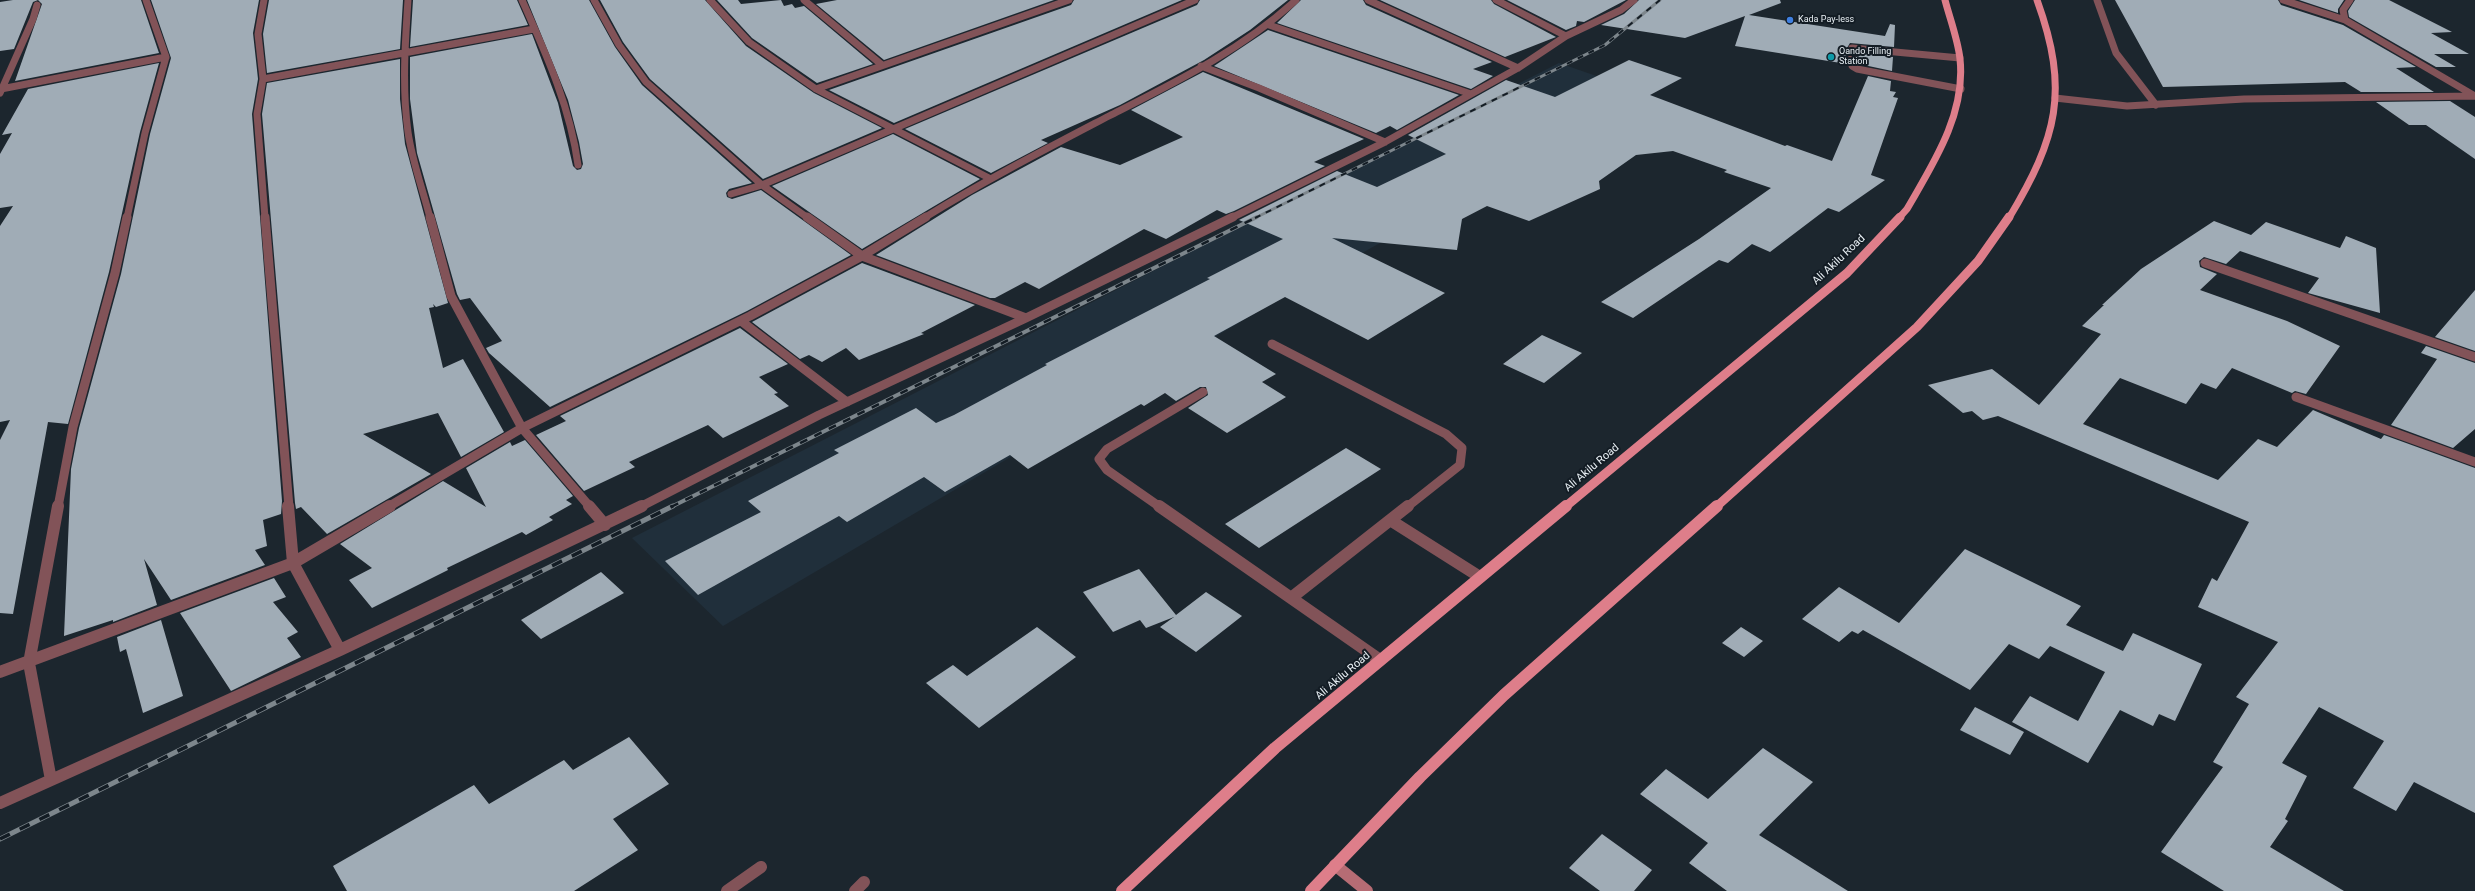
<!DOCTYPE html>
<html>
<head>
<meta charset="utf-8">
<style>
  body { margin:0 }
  canvas { display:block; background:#1c262e }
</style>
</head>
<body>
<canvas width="2475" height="891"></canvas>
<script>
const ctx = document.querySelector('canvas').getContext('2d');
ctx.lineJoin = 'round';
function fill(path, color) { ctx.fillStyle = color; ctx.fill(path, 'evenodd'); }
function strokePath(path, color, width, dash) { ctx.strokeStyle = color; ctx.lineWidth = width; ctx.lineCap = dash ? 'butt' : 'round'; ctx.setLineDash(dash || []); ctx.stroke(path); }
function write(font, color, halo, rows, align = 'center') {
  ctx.font = font + ' Roboto,sans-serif'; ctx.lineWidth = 4; ctx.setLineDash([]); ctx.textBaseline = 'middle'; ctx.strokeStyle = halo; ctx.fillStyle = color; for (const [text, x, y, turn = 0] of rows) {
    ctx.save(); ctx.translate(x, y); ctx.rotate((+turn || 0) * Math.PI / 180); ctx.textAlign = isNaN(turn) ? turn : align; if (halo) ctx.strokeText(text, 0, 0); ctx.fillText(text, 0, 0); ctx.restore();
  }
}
fill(new Path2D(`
  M1559,63l89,31 -367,204 -558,328 -91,-88z`), '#202f3b');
fill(new Path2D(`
  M13,0h128l18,53 -144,28 27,-77 -4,-4 -5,2 -19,47 -14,2v-49z
  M151,0h108l-6,33 5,46 -6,35 30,387 -1,13 -18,6 4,26 -12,4 10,15 -94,35 -27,-41 13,46 -44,17v-2l-49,16 7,-167 8,-41 42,-154 29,-140 21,-76z
  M269,0h134l-3,49 -133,24 -4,-39z
  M413,0h104l11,25 -118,22z
  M527,0h62l26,47 27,38 110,98 -23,6 -3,4 1,4 5,2 29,-9 90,65 -104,56 -197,96 -61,-54 -3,-5 16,-7 -32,-43 -10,2 -3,-6 -40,-141 -7,-54v-42l122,-23 26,69 15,63 4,4 4,-1 2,-5 -4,-22 -11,-42z
  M600,0h105l41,46 68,47 68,35 -119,51 -113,-100 -27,-37z
  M717,0h21l3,4 40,-4 3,6 8,-2 3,4 9,-2 69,58 -56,19 -65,-45z
  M837,0h217l-170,60 -68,-56z
  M1074,0h108l-288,123 -65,-33 242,-85z
  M1200,0h88l-38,30 -46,30 -84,45 -79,35 7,3 -57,30 -86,-44 292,-124z
  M1301,0h62l3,5 126,57 -19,7 20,7 -22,13 -194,-66z
  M1380,0h111l3,4 62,33 -51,20z
  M1507,0h119l-42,22 -7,-1 -1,5 -10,4z
  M1639,0h141l1,3 -32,12 136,21 5,-12 5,1 -1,22 -44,-4 -3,5v16l-112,-18 10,-30 -60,22 -84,-13 23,-11z
  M2115,0h163l3,5 62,20 73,42 -20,1 38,24h-73l-16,-10 -182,5z
  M2299,0h45l-6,9v4z
  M2355,0h34l63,32 -21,1 38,21h-35l22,13h-20l-87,-50 -1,-6z
  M1268,30l191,65 -62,35 -7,-4 -14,7 -162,-67z
  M1857,53l36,4 -1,14 -33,-7z
  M400,59v40l5,45 43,159 -12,4 -3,-3 1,3 -5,1 14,60 20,-9 41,73 -43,25 -23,-44 -75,21 68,40 -104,60 -26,-27 -5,2 -1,-6 -33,-389 5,-31z
  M1629,60l53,18 -32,17 135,51 2,-1 45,16 36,-85 23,5 -1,10 6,1 -3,5 5,1 -27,77 14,5 -46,32 -11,-4 -58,44 -18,-8 -24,19 -9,-3 -86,58 -32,-16 98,-63 72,-51 -47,-16 3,-2 -54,-19 -37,4 -37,26 1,8 -71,32 -42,-15 -25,13 -5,31 -125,-12 113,55 -77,47 -83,-43 -71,39 62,38 -14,8 24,15 -59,36 -39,-25 20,-13 -2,-8h-6l-24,14 -11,-8 -21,13 -3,-2 -113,65 -18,-14 -65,37 -21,-15 -77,45 -8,-6 -141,79 -33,-34 96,-49 -13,-11 91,-48 -5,-3 82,-42 20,15 18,-8 93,-50 -2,-1 165,-85 -3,-1 76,-39 -44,-19 98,-49 40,16 69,-33 -38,-19 98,-55 49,17z
  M159,63l-19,69 -31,140 -41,152 -20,-2 -35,192 -13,-1v-173l10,-20 -10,2v-196l13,-20 -13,2v-54l12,-21 -10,2 26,-46z
  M1203,72l161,67 -50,23 11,4 -91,45 -8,3 -9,-4 -51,29 -22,-10 -105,60 -14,-7 -30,16h-5l-114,-43 96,-60 89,-48 59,18 63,-28 -52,-27z
  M2450,101l25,16v42l-49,-34h-17l-33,-23z
  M893,134l87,45 -118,70 -90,-63z
  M2214,221l37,14 15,-13 74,26 6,-12 30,12 4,65 -72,-20 11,-15 -79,-27 -14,13 -22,-7 -5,4 1,6 17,7 -17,16 87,31 53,25 -34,48 -11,-3 -3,2 -60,-25 -16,21 -15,-6 -15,21 -66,-26 -37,46 135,56 40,-41 19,8 36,-37 68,29 3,-4 91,33v345l-61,-31 -18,29 -43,-23 31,-47 -65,-34 -37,56 25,13 -22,43 3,2 -18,26 74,44h-120l-63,-39 62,-85 -10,-5 36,-58 -13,-7 42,-55 -80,-35 14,-29 5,3 32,-59 -251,-106 -15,4 -11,-9 -9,2 -35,-28 64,-16 47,36 62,-71 -19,-8 22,-21h-2l39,-36z
  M862,263l113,42 -54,28 3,1 -65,26 -13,-12 -24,14 -13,-7 -9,4 -48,-37z
  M2475,290v61l-40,-14z
  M740,328l48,36 -29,13 19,16 -4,1 15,12 -66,32 -15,-13 -79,37 6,5 -51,24 -48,-56 30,-14 -6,-5z
  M1542,335l40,18 -38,30 -41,-19z
  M2426,346l49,17v66l-22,19 -62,-23 46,-66 -16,-6z
  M525,440l48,56 -7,4 6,4 -23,13 4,3 -27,15 -4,-3 -75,36 1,2 -76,38 -23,-28 23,-12 -32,-24 103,-63 43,26 -20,-39 44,-26 2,4z
  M1346,448l35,21 -122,79 -34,-24z
  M1965,549l116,57 -15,19 57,26 10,-18 69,31 -27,57 -16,-7 -6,12 -33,-16 -32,53 -76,-41 18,-26 48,25 27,-49 -55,-26 -11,13 -30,-15 -39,46 -107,-60 -5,4 -6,-3 -13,11 -37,-23 37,-32 60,36z
  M1139,569l37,46 30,-23 36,24 -46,36 -36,-25 14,-10 -28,11 -6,-8 -27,12 -30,-40z
  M601,572l23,21 -83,46 -20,-19z
  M274,578l12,19 -13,5 25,30 -11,6 14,19 -70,34 -51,-78z
  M161,620l22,76 -40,17 -17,-64 -6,3 -3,-15z
  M1037,627l39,30 -97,71 -53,-45 27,-18 14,11z
  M1741,627l22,14 -19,16 -22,-14z
  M1975,707l49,25 -14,23 -50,-25z
  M629,737l40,47 -56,35 25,31 -64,41h-227l-14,-25 141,-81 15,19 75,-44 9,10z
  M1763,748l50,34 -54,53 89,56h-121l-38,-28 19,-20 -68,-49 26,-25 42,30z
  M1602,834l50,36 -18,21h-34l-31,-23z`), '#a0acb6');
strokePath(new Path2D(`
  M1960,58l-108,-10v18l5,3 104,20`), '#825358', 7);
strokePath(new Path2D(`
  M1272,344l174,90 16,14 -2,17 -53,42
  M1160,507l-53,-37 -8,-11 8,-10 96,-57`), '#825358', 9);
strokePath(new Path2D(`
  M1159,506l221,154
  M1390,520l90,57
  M1291,598l117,-92
  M727,891l34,-24
  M855,891l9,-9`), '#825358', 12);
strokePath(new Path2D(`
  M264,0l-6,34 5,45 -6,35 8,104
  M408,0c-3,44 -6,88 0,132 4,29 15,58 22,86
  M522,0c24,54 48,106 56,165
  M594,0l25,45 27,37 116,103 46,33
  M710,0l39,42 67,47 173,89
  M804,0l78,65
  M1368,0l150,68
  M1496,0l70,36
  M2097,0l19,53 40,52
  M2283,0l62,20
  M2350,0l-7,10 2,10 130,76
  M1269,25l202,69
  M1201,66l58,22 126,54
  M263,79l271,-50
  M1,89l165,-32
  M816,89l253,-89
  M0,93l33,-74 4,-14
  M2055,98l72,8 117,-7 231,-3
  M731,194l31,-9 433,-185
  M127,218l18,-85 21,-76 -20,-57
  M924,218c60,-37 122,-69 185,-102 65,-33 133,-66 187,-116
  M1231,218l154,-76 133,-74 48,-32 55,-26 13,-10`), '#825358', 7);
strokePath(new Path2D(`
  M265,217l24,290
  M430,217l21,79 71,132 68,79
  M807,217l55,39 164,62
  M2205,263l270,94
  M741,321l106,81
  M2296,397l179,65
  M58,507l15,-80 42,-154 12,-56
  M388,507l134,-79 228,-112 112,-60 64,-39
  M640,507l179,-92 207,-97 207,-101`), '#825358', 9);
strokePath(new Path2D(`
  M288,506l5,57 47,87
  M589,506l16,19
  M0,672l293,-109 97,-57
  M51,780l-22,-117 29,-157
  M0,803l340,-153 302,-144`), '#825358', 12);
strokePath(new Path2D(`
  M1335,865l32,26`), '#b66c74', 12);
strokePath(new Path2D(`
  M1899,218l8,-9c26,-45 59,-95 53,-150 -2,-19 -10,-40 -15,-59
  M2009,218c48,-80 61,-127 28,-218`), '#de7e8a', 7);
strokePath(new Path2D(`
  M1565,507l282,-234 53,-56
  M1716,507l201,-180 61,-66 31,-44`), '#de7e8a', 9);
strokePath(new Path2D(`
  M1122,891l153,-143 291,-242
  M1311,891l109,-114 84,-82 213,-189`), '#de7e8a', 12);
const railFar2 = new Path2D(`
  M1255,218l350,-173 55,-45`);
const railFar1 = new Path2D(`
  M671,507l586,-290`);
const rail = new Path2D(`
  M0,839l673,-333`);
strokePath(railFar2, '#7d868c', 3);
strokePath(railFar1, '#7d868c', 4);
strokePath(rail, '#7d868c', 5);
strokePath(railFar2, '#131c24', 2, [6]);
strokePath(railFar1, '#131c24', 2.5, [8]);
strokePath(rail, '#131c24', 3.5, [11]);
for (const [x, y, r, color] of [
  [1790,20,4,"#3f7fe0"],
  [1831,57,4,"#0f9aa8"]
]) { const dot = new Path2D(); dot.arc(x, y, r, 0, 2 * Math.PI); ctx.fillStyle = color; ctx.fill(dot); strokePath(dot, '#131c24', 1.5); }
write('9px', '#e8eff4', '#131c24', [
  ["Kada Pay-less",1798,20],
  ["Oando Filling",1839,52],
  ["Station",1839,62]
], 'left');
write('11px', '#e8eff4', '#131c24', [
  ["Ali Akilu Road",1839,260,-43],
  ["Ali Akilu Road",1592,468,-40],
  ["Ali Akilu Road",1343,676,-40]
]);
</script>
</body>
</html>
